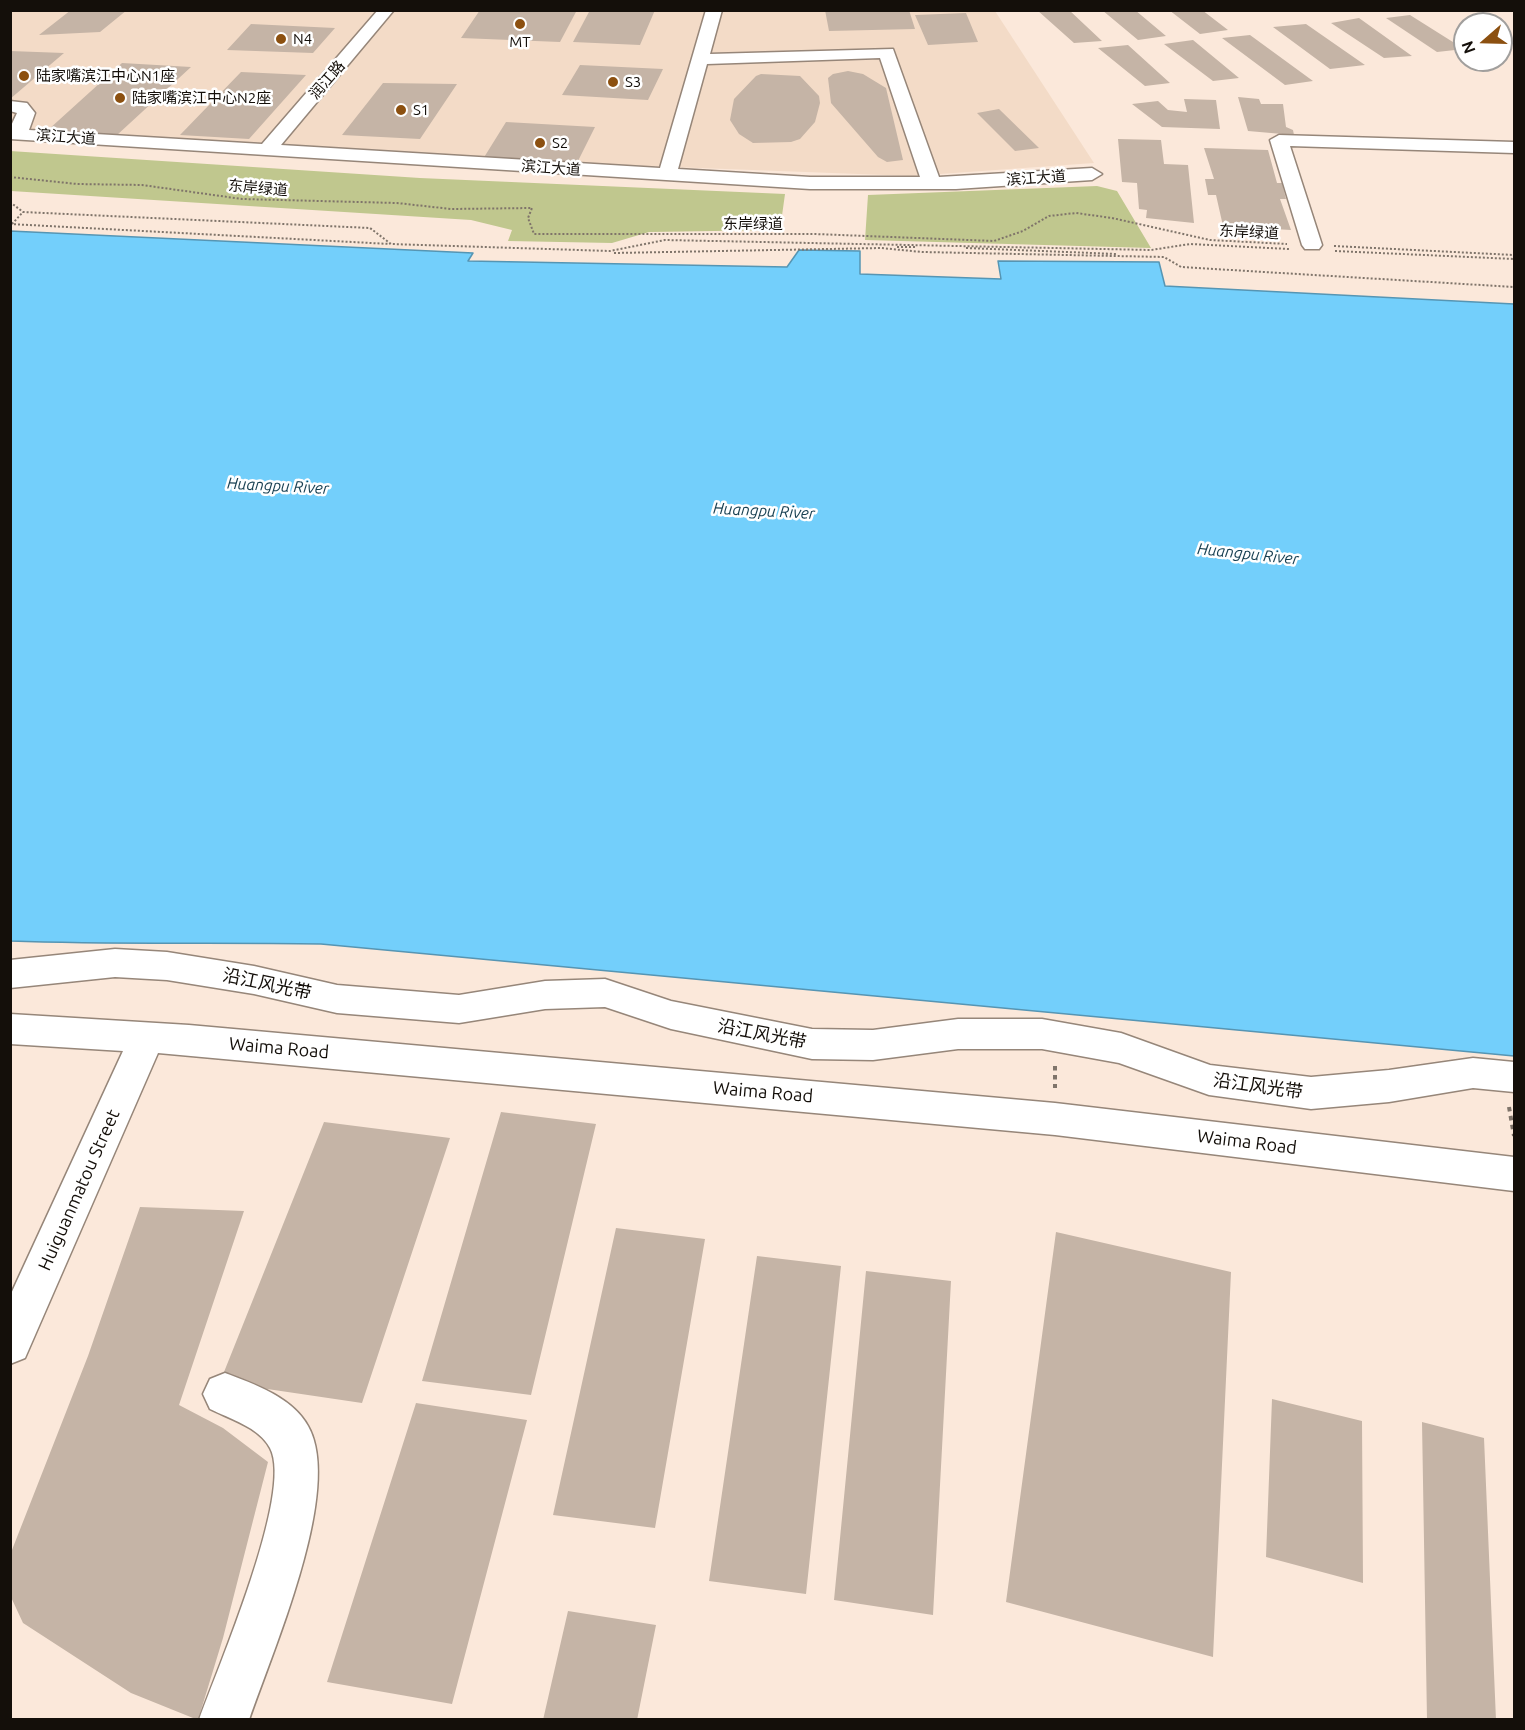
<!DOCTYPE html>
<html>
<head>
<meta charset="utf-8">
<style>
  body { margin:0 }
  #map { position:relative; width:1525px; height:1730px; overflow:hidden; background:#fbe8da; font-family:Ubuntu,sans-serif }
  canvas { display:block }
  .frame { position:absolute; inset:0; border:12px solid #140f0a; pointer-events:none }
  .north { position:absolute; left:1453px; top:12px; width:60px; height:60px; box-sizing:border-box; background:#fff; border:2px solid #a19f9d; border-radius:50%; rotate:250deg; font-size:16px; font-weight:700; line-height:24px; text-align:center; color:#140f0a }
  .north::after { content:''; display:block; margin:auto; width:21px; height:27px; background:#8c5010; clip-path:polygon(50% 0,100% 100%,50% 72%,0 100%) }
</style>
</head>
<body>
<div id="map">
<canvas width="1525" height="1730"></canvas>
<div class="frame"></div>
<div class="north">N</div>
</div>
<script>
const ctx = document.querySelector('canvas').getContext('2d');
ctx.lineJoin = 'round';
function fill(path, color) { ctx.fillStyle = color; ctx.fill(path, 'evenodd'); }
function strokePath(path, color, width, dash) { ctx.strokeStyle = color; ctx.lineWidth = width; ctx.lineCap = dash ? 'butt' : 'round'; ctx.setLineDash(dash || []); ctx.stroke(path); }
function write(font, color, halo, rows, align = 'center') {
  ctx.font = font + ' Ubuntu,"Noto Sans SC",sans-serif'; ctx.lineWidth = 5; ctx.setLineDash([]); ctx.textBaseline = 'middle'; ctx.strokeStyle = halo; ctx.fillStyle = color; for (const [text, x, y, turn = 0] of rows) {
    ctx.save(); ctx.translate(x, y); ctx.rotate((+turn || 0) * Math.PI / 180); ctx.textAlign = isNaN(turn) ? turn : align; if (halo) ctx.strokeText(text, 0, 0); ctx.fillText(text, 0, 0); ctx.restore();
  }
}
fill(new Path2D(`
  M10,11h985l99,152 -182,13 -293,-11 -608,-31z`), '#f3dbc7');
fill(new Path2D(`
  M10,151l410,27 365,16 -5,36 -131,2 -37,11 -104,-2 4,-11 -41,-10 -460,-29z
  M1097,186l20,5 34,57 -286,-8 3,-45z`), '#c0c78e');
const water = new Path2D(`
  M10,231l463,22 -5,8 319,6 12,-17 61,1v23l141,5 -3,-18 161,1 6,24 349,18v752l-1193,-112c-104,-2 -207,1 -310,-3z`);
fill(water, '#73cffb');
strokePath(water, '#5695b3', 1.5);
fill(new Path2D(`
  M71,10h56l-27,22 -61,3z
  M480,10h97l-17,32 -99,-4z
  M590,10h65l-15,35 -67,-3z
  M825,10h84l6,19 -86,2z
  M1037,10h32l33,31 -28,2z
  M1102,10h33l31,26 -28,4z
  M1169,10h33l26,20 -28,4z
  M966,13l12,29 -50,3 -13,-30z
  M1410,15l54,34 -27,3 -51,-34z
  M1359,18l53,38 -28,2 -53,-35z
  M251,24l84,4 -22,25 -86,-3z
  M1306,24l59,41 -35,4 -57,-42z
  M1250,35l63,46 -28,4 -63,-47z
  M1193,40l46,38 -26,3 -49,-37z
  M1128,45l42,38 -25,3 -47,-38z
  M10,51l54,2 -54,46z
  M122,63l69,4 -74,68 -69,-5z
  M580,65l83,4 -15,31 -86,-5z
  M848,71l15,3 23,14 17,72 -16,2 -9,-5 -47,-54 -3,-25 5,-4z
  M241,72l65,3 -57,64 -69,-4z
  M761,74l39,2 19,20 1,7 -5,19 -15,17 -9,3 -38,1 -14,-9 -9,-14 4,-21 22,-23z
  M383,83l74,1 -37,55 -78,-4z
  M1238,97l21,2 2,5h22l3,23 7,3 1,5 -46,-4z
  M1184,99l32,1 4,29 -58,-2 -30,-23 26,-3 10,9 19,2z
  M999,109l40,39 -24,3 -38,-38z
  M506,122l89,5 -19,38 -93,-6z
  M1118,139l43,1 3,24 24,1 6,58 -48,-5 1,-8 -8,-1 -2,-26 -15,-1z
  M1204,148l64,2 9,33h5l4,16h-6l11,31 -68,-4 -7,-31h-8l-3,-16h9z
  M501,1112l95,12 -65,271 -109,-14z
  M324,1122l126,16 -88,265 -142,-21z
  M140,1207l104,4 -65,194 44,23 45,34 -45,176 -25,82 -67,-27 -108,-70 -13,-28v-40l78,-199z
  M616,1228l89,11 -50,289 -102,-13z
  M1056,1232l175,40 -18,385 -207,-55z
  M757,1256l84,10 -35,328 -97,-13z
  M866,1271l85,10 -18,334 -99,-15z
  M1272,1399l90,22 1,162 -97,-26z
  M416,1403l111,17 -75,284 -125,-22z
  M1422,1422l62,16 12,282h-69z
  M568,1611l88,14 -19,95h-94z`), '#c5b4a6');
const minor = new Path2D(`
  M378,10h16l-113,135 379,23 46,-158h16l-12,44 183,-5 46,128 153,-9 10,6 -10,6 -136,9h-146l-800,-50v-11l7,-15 -7,-2v-10l17,2 8,10 -6,17 233,14zM880,58l40,119h-110l-132,-8 29,-105z
  M1279,135l235,7v11l-224,-7 32,99 -3,4h-14l-3,-4 -32,-105z
  M115,949l52,3 87,14 83,19 122,10 86,-14 60,-2 66,22 141,28 61,1 85,-11h84l79,14 89,32 101,12 78,-7 84,-12 41,4v30l-41,-4 -84,14 -78,7 -102,-14 -90,-32 -77,-14h-84l-85,11 -61,-1 -141,-30 -66,-22 -60,2 -86,14 -122,-10 -83,-19 -87,-14 -52,-3 -105,11v-28z
  M10,1014l179,11 866,78 459,54v34l-459,-56 -897,-82 -133,305 -15,6v-68l113,-245 -113,-7z
  M225,1373c29,11 67,24 83,53 36,63 -36,226 -59,294h-50c18,-51 95,-228 71,-272 -11,-21 -40,-29 -60,-39l-7,-15 7,-15z`);
strokePath(minor, '#968679', 3);
strokePath(new Path2D(`
  M10,177l67,7 65,1 100,14 155,4 54,6 81,-1 -4,10 6,16h281l179,7 29,-10 26,-15 27,-3 36,5 98,22 77,4
  M10,202l13,10 347,16 21,16 219,7 55,-11 486,10 39,-6 99,5
  M10,224l380,20
  M12,224l11,-12
  M1334,246l180,9
  M897,247h19
  M966,248l151,6
  M1335,251l179,8
  M614,253l267,-5 41,4 242,5 17,10 333,20`), '#7f746a', 2, [2, 2]);
strokePath(new Path2D(`
  M1055,1066v22
  M1509,1107l5,29`), '#7f746a', 4, [4.5, 4.5]);
fill(minor, '#fff');
for (const [x, y, r, color] of [
  [520,24,6,"#8c5010"],
  [281,39,6,"#8c5010"],
  [24,76,6,"#8c5010"],
  [613,82,6,"#8c5010"],
  [120,98,6,"#8c5010"],
  [401,110,6,"#8c5010"],
  [540,143,6,"#8c5010"]
]) { const dot = new Path2D(); dot.arc(x, y, r, 0, 2 * Math.PI); ctx.fillStyle = color; ctx.fill(dot); strokePath(dot, '#fff', 2); }
write('15px', '#140f0a', '#fff', [
  ["N4",293,39],
  ["MT",520,42,"center"],
  ["陆家嘴滨江中心N1座",36,76],
  ["S3",625,82],
  ["陆家嘴滨江中心N2座",132,98],
  ["S1",413,110],
  ["S2",552,143]
], 'left');
write('15px', '#140f0a', '#fff', [
  ["润江路",327,80,-49],
  ["滨江大道",66,137,4],
  ["滨江大道",551,168,4],
  ["滨江大道",1036,178,-4],
  ["东岸绿道",258,188,5],
  ["东岸绿道",753,224],
  ["东岸绿道",1249,232,3]
]);
write('italic 16px', '#173f51', '#fff', [
  ["Huangpu River",278,486,3],
  ["Huangpu River",764,511,3],
  ["Huangpu River",1248,554,6]
]);
write('18px', '#140f0a', '#fff', [
  ["沿江风光带",267,984,12],
  ["沿江风光带",762,1034,11],
  ["Waima Road",279,1048,5],
  ["沿江风光带",1258,1086,8],
  ["Waima Road",763,1092,5],
  ["Waima Road",1247,1142,7],
  ["Huiguanmatou Street",79,1190,-66]
]);
</script>
</body>
</html>
